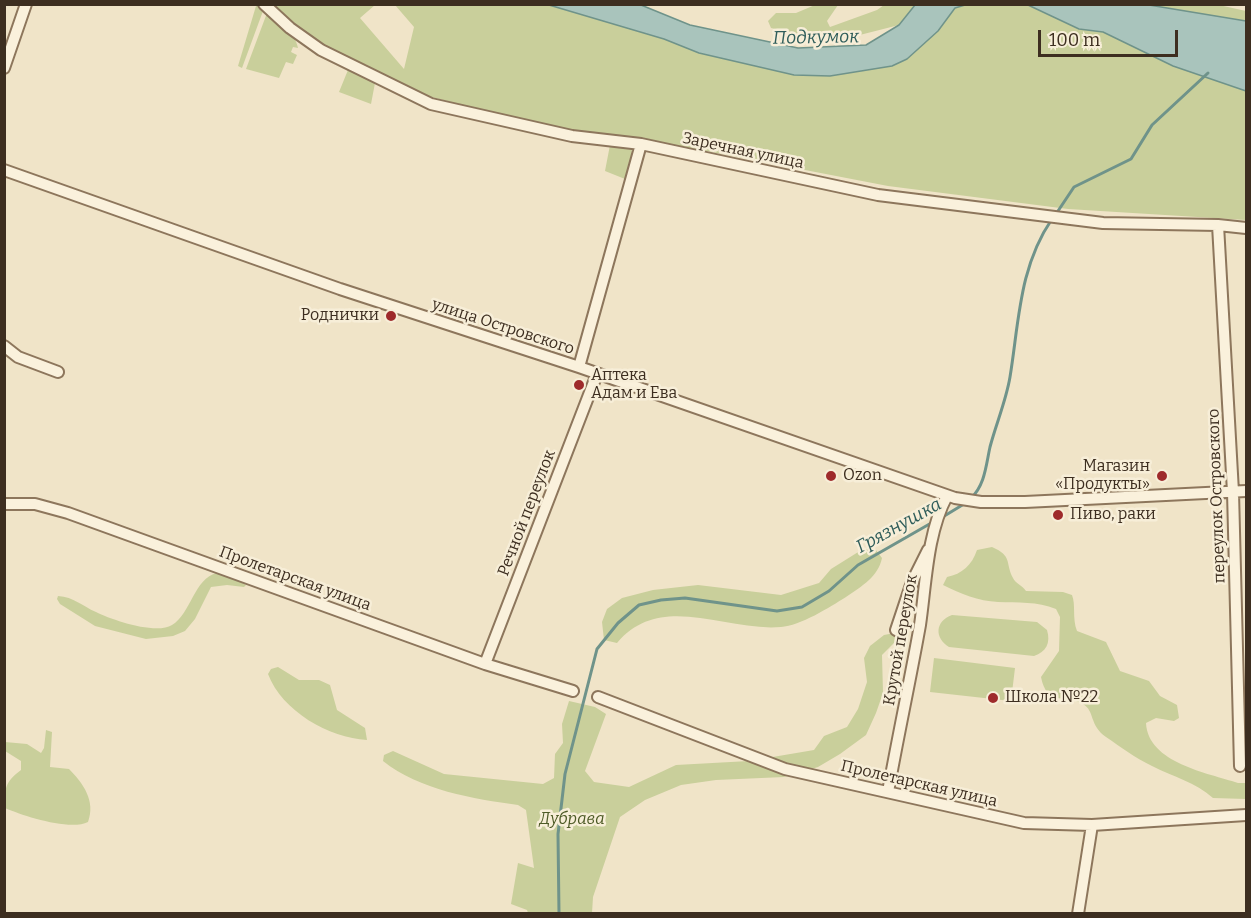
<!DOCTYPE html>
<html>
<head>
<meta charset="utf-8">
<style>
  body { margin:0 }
  #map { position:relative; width:1251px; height:918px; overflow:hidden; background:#f0e4c8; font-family:Bitter,serif }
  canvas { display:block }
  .frame { position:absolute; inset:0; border:6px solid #3d2e20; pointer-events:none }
  .scale { position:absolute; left:1038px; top:30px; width:140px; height:27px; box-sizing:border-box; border:3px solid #3d2e20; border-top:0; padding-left:8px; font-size:18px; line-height:21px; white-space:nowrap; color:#3d2e20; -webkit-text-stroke:4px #f7eed8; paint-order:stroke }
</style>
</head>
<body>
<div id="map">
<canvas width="1251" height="918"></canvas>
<div class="frame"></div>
<div class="scale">100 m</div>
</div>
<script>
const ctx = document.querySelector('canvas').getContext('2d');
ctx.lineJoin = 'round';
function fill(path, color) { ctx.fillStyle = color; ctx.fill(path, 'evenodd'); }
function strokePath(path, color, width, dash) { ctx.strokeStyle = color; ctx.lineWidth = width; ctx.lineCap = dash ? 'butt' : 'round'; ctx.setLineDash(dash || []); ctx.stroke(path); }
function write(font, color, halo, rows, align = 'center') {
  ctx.font = font + ' Bitter,serif'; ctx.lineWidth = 5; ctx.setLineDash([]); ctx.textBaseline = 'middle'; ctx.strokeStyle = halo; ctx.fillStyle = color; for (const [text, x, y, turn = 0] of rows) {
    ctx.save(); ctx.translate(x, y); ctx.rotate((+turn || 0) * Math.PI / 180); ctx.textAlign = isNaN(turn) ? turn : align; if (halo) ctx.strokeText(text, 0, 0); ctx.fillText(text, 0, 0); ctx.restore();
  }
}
fill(new Path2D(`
  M549,4l115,35 35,14 95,22 36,1 62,-10 15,-7 31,-28 17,-23 10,-4 63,1 51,24 24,3 70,34 73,25v129l-178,-11 -180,-23 -254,-49 -62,-7 -43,-8 -117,-30 -45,-27 -33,-12 -36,-21 -26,-27h103l-15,13 44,51 10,-42 -19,-22z
  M253,5h8l2,6 -21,57 -4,-2 18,-60z
  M815,5h23l-11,16 3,6 47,-17 7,-5h31l-16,20 -55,14h-26l-47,-11 -3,-7 8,-8h20z
  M1149,5h70l27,6v10z
  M267,13c12,11 28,19 31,35l-5,-1 -2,5 6,3 -4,9 -7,-2 -7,16 -33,-9z
  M348,70l27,13 -4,21 -32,-12z
  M610,145l20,2 2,2 -4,28 -3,2 -20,-8z
  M992,547c21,9 13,16 21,31 2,5 10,8 13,13l37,1 9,3c4,10 0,23 5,36l29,11 14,29 29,10 11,15 17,9 2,13 -5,3 -18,-3 -10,5c2,40 62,50 92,60h8v16l-33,-1c-18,-16 -39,-21 -61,-32 -17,-8 -31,-19 -46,-29 -17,-12 -11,-26 -23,-33 -19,-11 -36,3 -42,-27l18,-26 1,-34 -4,-8c-19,-8 -38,-6 -58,-7 -20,-1 -37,-8 -55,-17l4,-8c15,-3 25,-12 30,-27z
  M863,549h12l7,9c-4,19 -20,28 -36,39 -16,10 -46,29 -65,30 -56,5 -120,-36 -164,16l-13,-3 -2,-18 5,-13 15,-11 31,-8 45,-5 83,10 38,-12 12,-14z
  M217,573l16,4 13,8 -2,2 -17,-2 -16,2 -16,32 -10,12 -12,5 -27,3 -51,-13 -35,-22 -3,-5 1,-3c16,1 24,10 38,16 16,8 60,23 76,13 19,-11 22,-47 45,-52z
  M952,615l85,7 10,8c4,13 -1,22 -13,26l-85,-9c-15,-9 -14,-26 3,-32z
  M900,632l1,4 -19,19 1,38 -7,20 -10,22 -26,19 -22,13 -34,10 -68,3 -35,5 -36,15 -25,17 -27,80 -1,16h-64l-1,-3 -16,-6 7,-41 16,5 -8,-58 -8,-5c-44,-6 -99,-15 -135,-44l1,-6 9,-4 51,23 99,10 11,-6 1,-24 8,-11 -1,-19 7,-23 26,6 11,7 -21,57 9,11 35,5 47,-22 73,-4 65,-11 10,-14 23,-9 11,-18 9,-27 -3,-24 6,-12 14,-11z
  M934,658l81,10 -4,33 -81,-9z
  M278,667l21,13h20l11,5 7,25 28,18 2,12c-38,-2 -85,-29 -99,-66l3,-5z
  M46,730l6,2 -2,35 19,2c14,14 27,32 19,53 -18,9 -65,-6 -83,-14 -1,-19 0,-26 16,-38v-9l-16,-10v-9l22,2 14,9 3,-5z`), '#c9cf9b');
const water = new Path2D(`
  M549,5h92l49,20 108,23 68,-3 33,-20 16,-20h50l-10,3 -17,23 -31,28 -15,7 -62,10 -36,-1 -95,-22 -35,-14z
  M1028,5h121l97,16v70l-73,-25 -70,-34 -24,-3z`);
fill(water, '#a9c4bc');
strokePath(water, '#6f938a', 1.5);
strokePath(new Path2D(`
  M1056,214l18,-27 57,-28 21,-34 56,-52
  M971,498c14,-13 15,-33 19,-51 6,-23 16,-46 20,-70 9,-55 9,-110 42,-158
  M941,518l23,-14
  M559,914l-1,-80 7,-60 32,-125 21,-26 21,-18 22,-5 24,-2 92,13 25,-4 27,-16 29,-26 75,-43`), '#6f938a', 3);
const minor = new Path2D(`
  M264,4l26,24 31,22 110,54 141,32 69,8 237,51 225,28 115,2 28,3
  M4,68l22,-64
  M4,170l336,119 239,78 376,131 26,4h44l221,-11
  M1218,225l15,267 7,274
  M4,346l14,11 40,15
  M579,367l62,-223
  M4,504h31l33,9 417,151 88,27
  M896,630l16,-48 16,-32
  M485,664l112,-290
  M598,697l187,72 239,54 68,2 154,-10
  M888,792c10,-56 22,-111 32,-167 6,-41 7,-92 27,-129
  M1078,914l14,-89`);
strokePath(minor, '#8d765c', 14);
strokePath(minor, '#faf1dc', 10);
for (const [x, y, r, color] of [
  [391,316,6,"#9e2a2b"],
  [579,385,6,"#9e2a2b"],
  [831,476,6,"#9e2a2b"],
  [1162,476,6,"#9e2a2b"],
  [1058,515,6,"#9e2a2b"],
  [993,698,6,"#9e2a2b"]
]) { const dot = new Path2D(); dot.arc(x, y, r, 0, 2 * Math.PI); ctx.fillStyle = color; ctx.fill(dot); strokePath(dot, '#f7eed8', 2); }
write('16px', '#3d2e20', '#f7eed8', [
  ["Заречная улица",743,151,12],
  ["улица Островского",503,327,18],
  ["переулок Островского",1217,496,-92],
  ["Речной переулок",527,513,-69],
  ["Пролетарская улица",295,579,20],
  ["Крутой переулок",901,640,-80],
  ["Пролетарская улица",919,784,13]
]);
write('16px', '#3d2e20', '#f7eed8', [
  ["Роднички",379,316,"right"],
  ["Аптека",591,376],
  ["Адам и Ева",591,394],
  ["Магазин",1150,467,"right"],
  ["«Продукты»",1150,485,"right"],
  ["Ozon",843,476],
  ["Пиво, раки",1070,515],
  ["Школа №22",1005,698]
], 'left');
write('italic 16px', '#4d5a26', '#f7eed8', [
  ["Дубрава",572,820]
]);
write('italic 18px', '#2f5d5a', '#f7eed8', [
  ["Подкумок",816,38,-1],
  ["Грязнушка",899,526,-29]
]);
</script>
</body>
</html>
